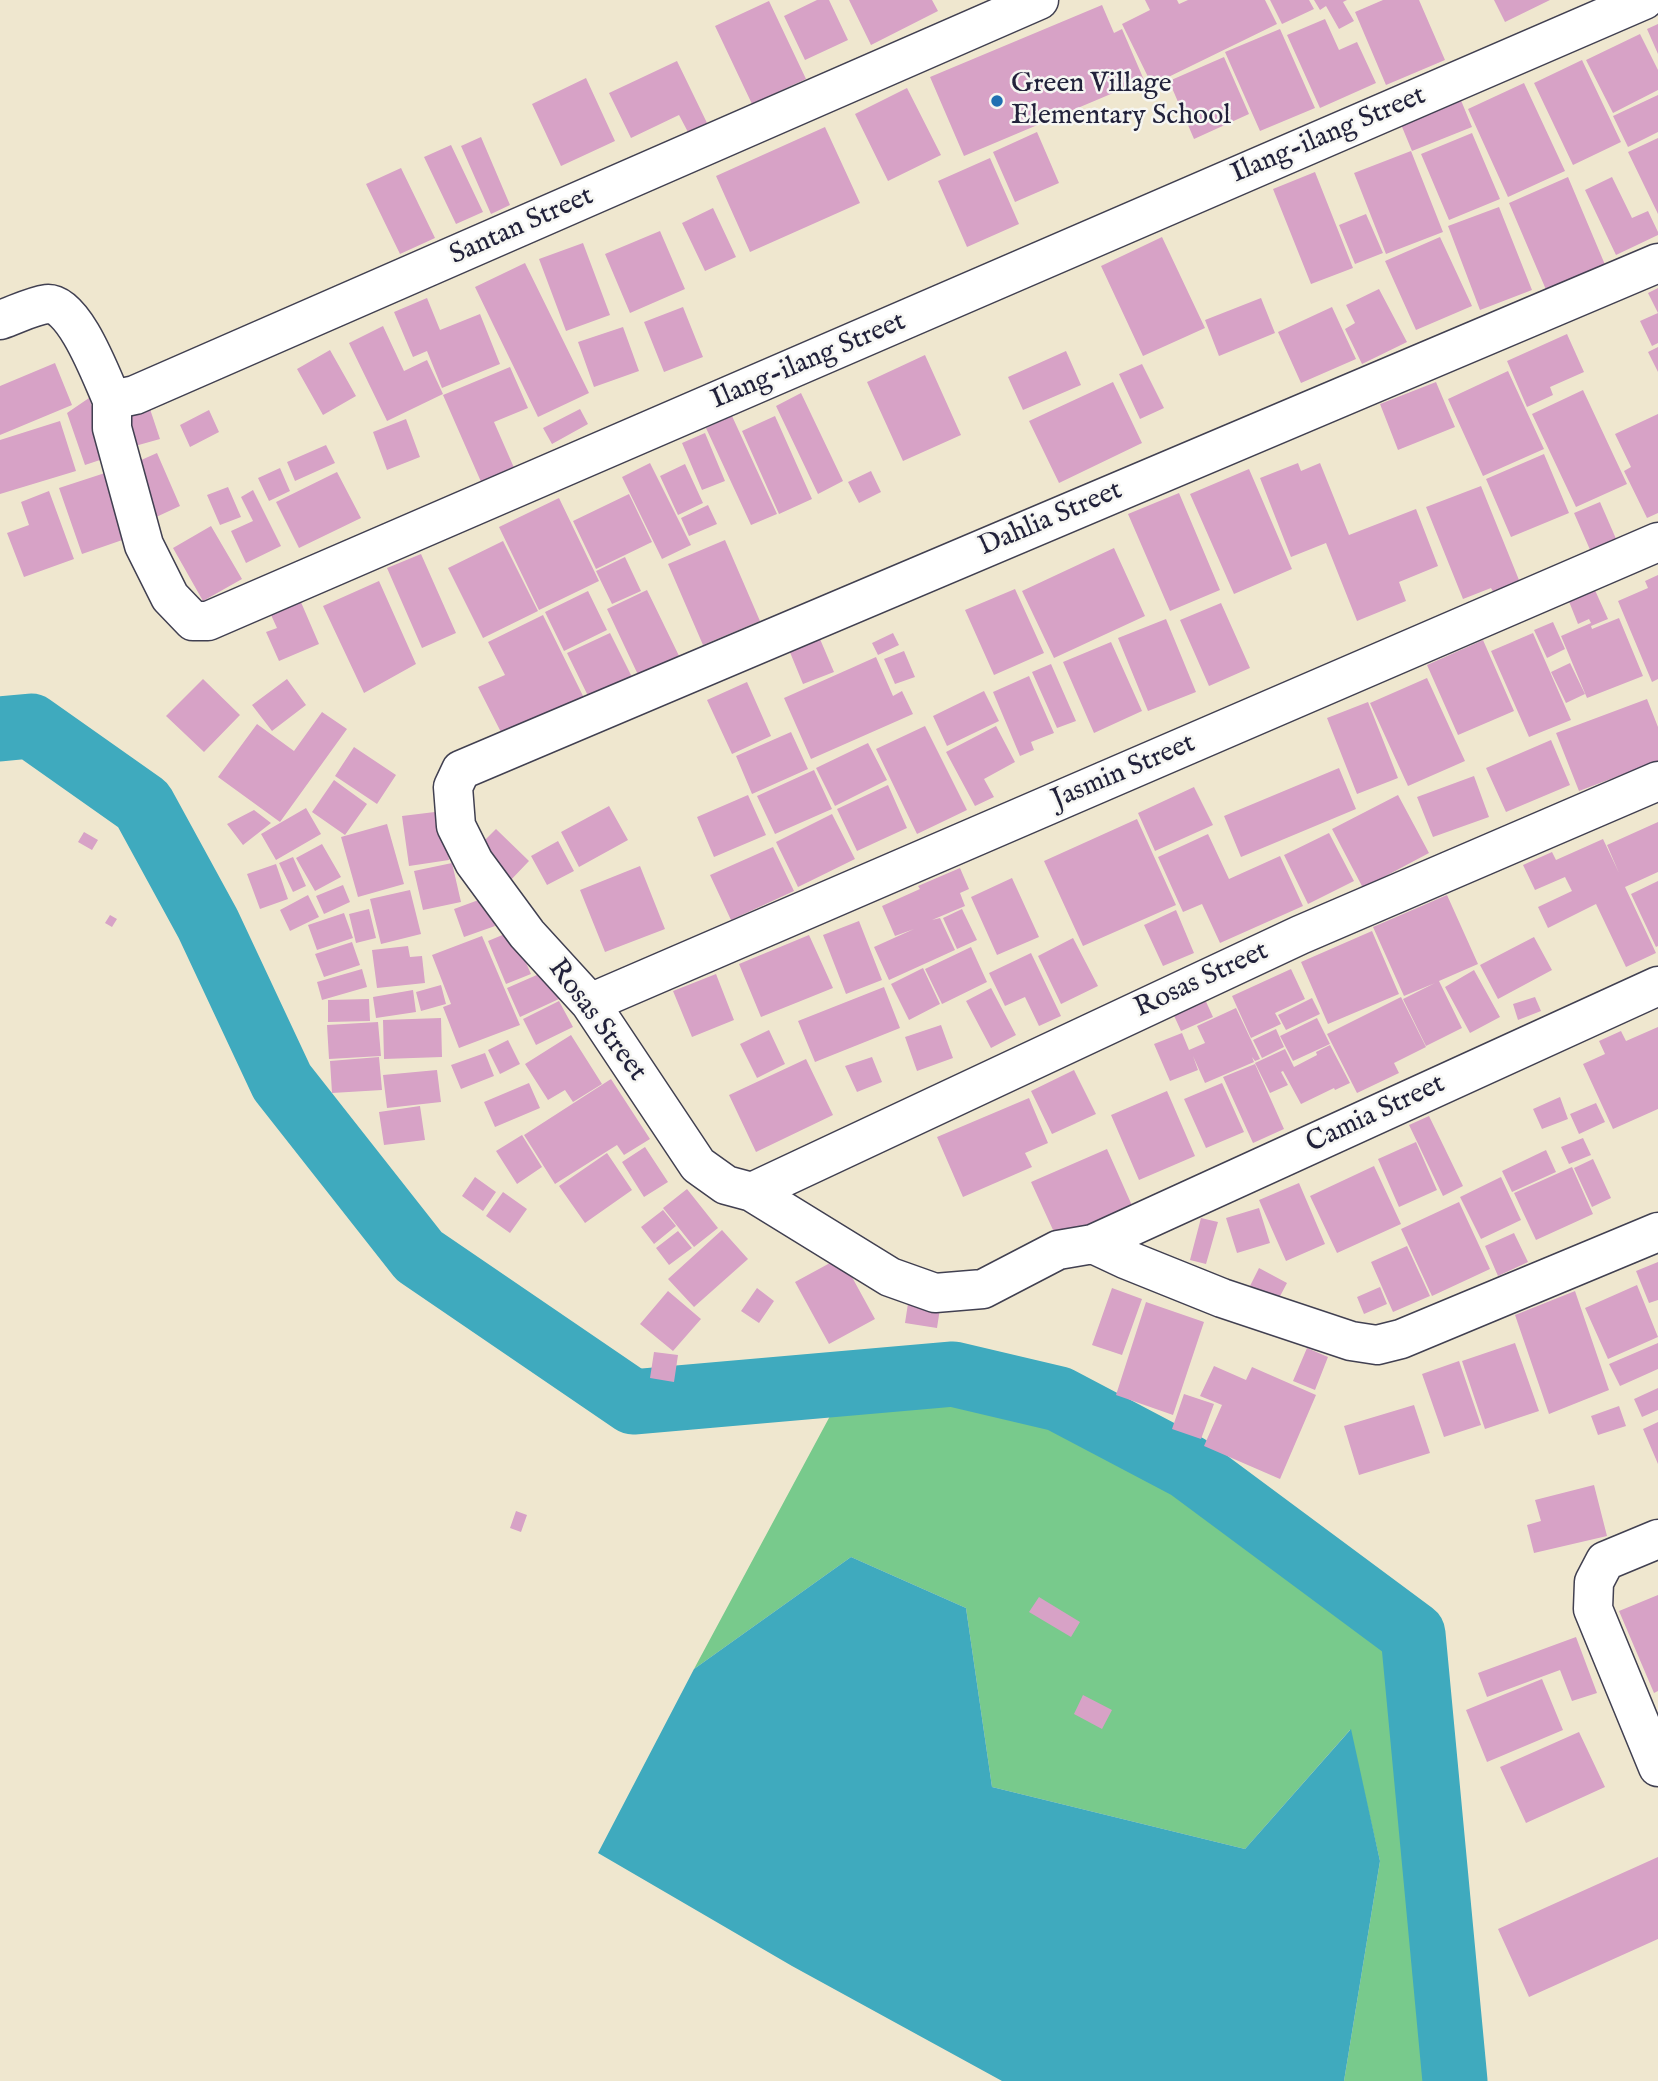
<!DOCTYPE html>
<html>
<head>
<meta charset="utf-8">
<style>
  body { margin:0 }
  canvas { display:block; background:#efe7cf }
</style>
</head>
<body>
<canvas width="1658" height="2081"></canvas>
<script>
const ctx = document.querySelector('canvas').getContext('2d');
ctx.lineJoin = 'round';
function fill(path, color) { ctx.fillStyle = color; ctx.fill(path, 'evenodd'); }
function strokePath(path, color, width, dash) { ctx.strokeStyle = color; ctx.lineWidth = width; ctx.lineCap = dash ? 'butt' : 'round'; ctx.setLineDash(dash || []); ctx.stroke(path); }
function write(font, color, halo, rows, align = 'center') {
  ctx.font = font + ' "IM FELL English",serif'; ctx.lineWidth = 5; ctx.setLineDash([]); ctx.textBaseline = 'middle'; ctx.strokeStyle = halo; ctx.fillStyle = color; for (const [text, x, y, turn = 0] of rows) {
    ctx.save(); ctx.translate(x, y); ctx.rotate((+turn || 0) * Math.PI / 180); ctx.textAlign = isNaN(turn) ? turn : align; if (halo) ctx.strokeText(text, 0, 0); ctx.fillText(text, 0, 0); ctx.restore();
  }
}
fill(new Path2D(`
  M980,1402l208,65 225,167 42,447h-111l36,-220 -30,-131 -105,119 -253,-62 -26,-179 -115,-51 -157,112 143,-266z`), '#78ca8c');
fill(new Path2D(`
  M851,1557l115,51 26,179 253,62 106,-120 29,132 -36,220h-342l-210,-115 -194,-113 96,-184z`), '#3faabe');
strokePath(new Path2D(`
  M0,729l31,-3 112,79 65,119 74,158 137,174 214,146 320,-28 106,25 129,68 225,167 42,447`), '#3faabe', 65);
fill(new Path2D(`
  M817,0h12l19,40 -43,20 -21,-44z
  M849,0h83l6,11 -67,34z
  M1145,0h32l2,4 9,-4h77l12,24 -125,61 -30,-61 28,-14z
  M1270,0h39l5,9 -32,15z
  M1314,0h33l-4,2 11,19 -15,8 -13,-23 -6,4z
  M1383,0h36l26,60 -59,25 -31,-73z
  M1494,0h56l-45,22z
  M769,1l37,78 -54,25 -37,-78z
  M1102,5l12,28 8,-4 22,51 -180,76 -34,-79z
  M1325,19l14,31 18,-8 19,41 -56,25 -33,-73z
  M1658,24v30l-11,-25z
  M1280,29l35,79 -55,23 -35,-79z
  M1640,34l18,36v20l-45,23 -27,-53z
  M1224,57l25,57 -55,25 -25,-58z
  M1582,60l39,82 -48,23 -39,-82z
  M677,61l31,64 -19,9 -10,-19 -48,23 -22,-45z
  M586,78l29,63 -54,25 -29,-62z
  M1524,83l41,88 -57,26 -40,-88z
  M907,88l34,67 -53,26 -33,-67z
  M1658,95v37l-30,15 -15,-31z
  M1460,98l12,29 -60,24 -12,-29z
  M825,127l35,76 -110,49 -34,-76z
  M1037,132l22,51 -44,19 -22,-50z
  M1472,133l28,66 -51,21 -28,-66z
  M481,137l29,68 -19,9 -30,-68z
  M1658,138v76l-30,-62z
  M451,145l32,67 -27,12 -32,-67z
  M1411,151l32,81 -57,22 -32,-81z
  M990,158l29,66 -52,23 -29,-66z
  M401,168l34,70 -35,16 -34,-70z
  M1315,172l38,96 -42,16 -38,-95z
  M1568,177l38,90 -59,25 -38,-89z
  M1612,177l20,41 16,-7 10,21v3l-42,20 -31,-65z
  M1499,207l33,83 -52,20 -32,-84z
  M713,208l23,49 -31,14 -23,-48z
  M1366,214l17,39 -28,11 -16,-39z
  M660,231l25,58 -55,24 -25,-59z
  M1162,237l43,91 -62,28 -42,-90z
  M1440,237l32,69 -56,24 -31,-69z
  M583,243l27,72 -44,16 -27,-72z
  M525,263l64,130 -51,24 -63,-130z
  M1658,288v55l-6,3 -12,-25 18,-8 -10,-20z
  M1379,289l28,53 -45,22 -17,-35 10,-6 -9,-18z
  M427,298l13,32 40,-16 20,50 -58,24 -15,-37 -14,6 -19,-45z
  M1261,298l14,35 -56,23 -14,-36z
  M683,307l20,50 -39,15 -20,-50z
  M1332,307l24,52 -55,24 -23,-51z
  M383,326l21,45 23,-11 16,34 -56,27 -38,-78z
  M623,327l16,44 -45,16 -16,-45z
  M1567,334l17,38 -34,15 3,8 -26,12 -20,-46z
  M1658,347v25l-10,-20z
  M330,350l26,46 -33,19 -26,-46z
  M1066,351l15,34 -58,25 -15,-33z
  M925,355l36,80 -58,26 -36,-79z
  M55,363l17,42 -72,30v-49z
  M1142,364l22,44 -24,11 -21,-45z
  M510,367l18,41 -34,14 21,48 -33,14 -39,-89z
  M1508,371l36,78 -61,27 -35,-77z
  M1113,382l29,61 -83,40 -30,-62z
  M1436,382l19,45 -57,23 -18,-46z
  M1583,390l44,94 -51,23 -44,-93z
  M801,393l42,88 -25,13 -42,-88z
  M89,398l20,59 -24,8 -18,-52z
  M150,409l10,30 -25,7 -10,-30z
  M580,409l8,15 -36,20 -9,-16z
  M209,410l10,22 -29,15 -10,-22z
  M1658,414v99l-11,5 -23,-47 7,-4 -16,-33z
  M732,416l45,98 -26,11 -45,-97z
  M775,416l37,83 -33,15 -37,-83z
  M406,419l14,38 -33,13 -14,-38z
  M60,421l16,50 -76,23v-54z
  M705,433l20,48 -23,9 -20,-47z
  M326,445l9,18 -40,18 -8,-19z
  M157,453l23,53 -26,12 -24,-53z
  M1544,454l25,59 -58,24 -25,-58z
  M650,463l41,82 -29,14 -40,-82z
  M1298,463l3,8 19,-8 29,72 67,-26 22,57 -39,16 7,19 -49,20 -31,-78 -35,14 -31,-79z
  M685,464l18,39 -25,12 -18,-39z
  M280,468l10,23 -21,10 -11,-23z
  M1249,469l43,100 -58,25 -44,-100z
  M871,471l10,21 -22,11 -11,-21z
  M108,472l23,65 -49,17 -23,-66z
  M337,472l24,46 -62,30 -23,-46z
  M1481,486l40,99 -26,10 -4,-7 -28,11 -37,-92z
  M228,487l13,30 -21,8 -13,-30z
  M253,490l28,56 -35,17 -15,-32 22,-10 -12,-24z
  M49,491l25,68 -50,18 -17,-44 22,-8 -8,-23z
  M1179,493l41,97 -50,21 -42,-97z
  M629,494l23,48 -56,27 -23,-48z
  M559,498l40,83 -60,29 -40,-83z
  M1600,502l17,39 -26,11 -17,-39z
  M708,505l9,19 -28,12 -8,-18z
  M211,526l31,53 -39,22 -30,-53z
  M725,540l35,81 -57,24 -35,-81z
  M503,541l35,70 -55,27 -35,-70z
  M1114,548l31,68 -91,42 -32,-67z
  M421,554l35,79 -34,15 -35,-80z
  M625,557l16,34 -29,13 -16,-33z
  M1658,575v104l-6,3 -34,-81 30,-13 -3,-7z
  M379,581l37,83 -52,29 -41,-87z
  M1594,588l14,31 -17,7 1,3 27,-11 24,58 -56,22 -26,-62 30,-13 -2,-4 -11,5 -10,-25z
  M1015,589l29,64 -50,22 -29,-65z
  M647,590l34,70 -41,19 -33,-70z
  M588,591l19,39 -43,21 -19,-39z
  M297,593l22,51 -40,17 -13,-29 11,-4 -10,-22z
  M1221,603l29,65 -41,18 -29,-66z
  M543,615l43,87 -80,40 -28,-55 27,-12 -17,-33z
  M1166,619l30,73 -48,19 -30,-73z
  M1553,622l12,27 -18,9 -13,-28z
  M817,632l17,40 -31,12 -16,-39z
  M610,633l24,48 -43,21 -24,-49z
  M893,633l6,12 -21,10 -6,-12z
  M1533,633l38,87 -42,17 -38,-86z
  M1483,640l31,71 -56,24 -31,-70z
  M1111,642l31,69 -48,22 -31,-71z
  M904,651l11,26 -20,7 -11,-25z
  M876,657l17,39 9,-5 11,23 -102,45 -27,-61z
  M1570,663l15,31 -19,9 -15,-31z
  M1051,664l25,57 -19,7 -25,-56z
  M1029,676l25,57 -23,9 3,8 -14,6 -27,-64z
  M1427,678l38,83 -57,25 -38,-83z
  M203,679l37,36 -36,37 -38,-36z
  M287,679l19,26 -34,26 -20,-26z
  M747,682l24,54 -39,18 -25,-54z
  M984,691l15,30 -52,25 -14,-30z
  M1647,699l11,28v34l-79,30 -23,-58z
  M1368,702l30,76 -41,16 -30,-76z
  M322,712l25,17 -67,93 -62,-45 39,-53 37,27z
  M925,726l42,84 -50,24 -41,-85z
  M996,726l19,36 -31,17 10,18 -19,9 -29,-54z
  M791,732l17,37 -56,25 -16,-38z
  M1551,740l19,45 -64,27 -20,-44z
  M868,743l19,37 -52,26 -19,-38z
  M354,747l42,28 -19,29 -42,-28z
  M1339,768l17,41 -115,48 -17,-41z
  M814,770l18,39 -57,25 -18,-38z
  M1474,776l15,41 -56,20 -16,-40z
  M334,780l33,24 -22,31 -33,-23z
  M888,785l19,43 -50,23 -20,-42z
  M1194,787l19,38 -58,26 -17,-38z
  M748,795l18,40 -52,22 -17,-40z
  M1398,795l31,58 -66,35 -31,-59z
  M609,806l19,34 -49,27 -18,-35z
  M306,808l15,26 -45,26 -15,-26z
  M254,810l17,13 -28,22 -16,-21z
  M443,811l6,49 -40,6 -7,-50z
  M832,814l23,45 -57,28 -22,-45z
  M1137,819l39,86 -93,41 -39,-85z
  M1658,822v50l-33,15 31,66 -30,14 -30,-63 -48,24 -10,-21 34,-16 -7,-14 -30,13 -12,-25 29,-13 4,8 47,-21 16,34 -12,-28z
  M387,824l17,60 -46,13 -17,-60z
  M496,829l33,32 -22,23 -34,-32z
  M84,832l14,8 -6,10 -14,-8z
  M1329,833l25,48 -46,23 -24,-49z
  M1208,834l21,45 51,-23 23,50 -83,37 -18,-39 -19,8 -25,-55z
  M558,841l16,30 -27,14 -16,-29z
  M322,844l19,33 -26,14 -19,-33z
  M773,847l21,44 -63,29 -21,-45z
  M293,857l13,29 -13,6 -14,-29z
  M452,863l9,39 -38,8 -9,-39z
  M276,864l12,35 -28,10 -13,-35z
  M640,866l25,63 -60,23 -25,-62z
  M960,868l9,21 -9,4 5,13 -33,14 8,-2 15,32 -66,30 -15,-33 40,-18 -19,7 -13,-30 38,-17 -2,-3z
  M1012,878l27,59 -42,18 -26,-58z
  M1658,881v65l-2,1 -25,-53z
  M343,885l7,17 -26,12 -8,-18z
  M410,890l11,44 -40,10 -11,-45z
  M308,895l11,22 -29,14 -10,-21z
  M1447,895l31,69 -39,17 23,47 -36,18 -23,-47 32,-16 -31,13 -31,-69z
  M484,898l11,28 -31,11 -10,-28z
  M369,909l7,29 -20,5 -7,-29z
  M962,909l15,31 -20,9 -14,-31z
  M1176,910l18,43 -31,13 -19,-41z
  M344,913l9,25 -36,12 -9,-25z
  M110,915l7,4 -5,8 -7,-4z
  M859,921l23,59 -36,14 -23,-59z
  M512,931l19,43 -25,10 -18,-43z
  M1372,931l27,63 -71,30 -27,-62z
  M809,935l24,53 -72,29 -22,-53z
  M482,936l38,89 -61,23 -16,-41 8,-3 -19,-49z
  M1534,937l18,33 -54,29 -18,-34z
  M1073,938l25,48 -37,18 -23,-48z
  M352,942l8,23 -36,12 -9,-23z
  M408,946l2,11 12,-1 3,27 -48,5 -5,-38z
  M971,947l16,35 -45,22 -17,-35z
  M1031,953l30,63 -22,10 -14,-29 -20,9 -16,-33z
  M923,968l17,36 -31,16 -18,-36z
  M362,969l5,18 -45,13 -5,-18z
  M1291,969l14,30 -30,14 6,11 -30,14 -19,-42z
  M1474,970l26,47 -30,16 -25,-46z
  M546,971l13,28 -39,18 -13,-29z
  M716,974l18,46 -42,17 -19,-46z
  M441,985l5,19 -25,7 -5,-19z
  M884,987l16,41 -85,34 -17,-41z
  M991,988l25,47 -25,13 -25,-47z
  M413,990l3,22 -40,6 -3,-21z
  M1203,995l10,22 -32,14 -10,-22z
  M1401,997l25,50 -32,16 5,10 -42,20 -30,-59z
  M1535,997l6,14 -23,9 -5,-16z
  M1312,998l8,16 -34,16 -8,-15z
  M369,999l1,22 -42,1v-22z
  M559,1001l14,26 -37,18 -13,-26z
  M1236,1008l24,51 -5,2 -3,-4 2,5 -49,21 -12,-27 5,14 -28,11 -16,-37 28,-11 7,17 16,-7 -8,-17z
  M441,1018l1,39 -58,2 -1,-39z
  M1317,1018l13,26 -37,17 -13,-25z
  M378,1022l3,34 -52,3 -2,-34z
  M941,1025l12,33 -36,13 -12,-34z
  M1658,1027v82l-45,20 -30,-65 22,-10 -6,-13 22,-10 5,10z
  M1276,1029l8,18 -22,11 -9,-18z
  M769,1030l16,34 -28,14 -17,-34z
  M571,1035l31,49 -29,18 -8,-12 -17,10 -23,-36z
  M508,1040l12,24 -20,10 -12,-24z
  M1330,1045l20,38 -15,7 -1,-2 -33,16 -18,-33 -2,1 7,13 -18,8 -15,-30 30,-14 9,18 23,-12 -1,-3z
  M485,1053l9,23 -33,13 -10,-24z
  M379,1057l3,33 -50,3 -2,-32z
  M872,1057l10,25 -25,10 -12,-26z
  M806,1059l27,56 -77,37 -27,-57z
  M1255,1064l29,65 -31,14 -30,-66z
  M437,1070l4,32 -54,6 -4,-33z
  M1074,1070l22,44 -44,20 -21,-43z
  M611,1079l39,60 -26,16 -7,-10 -62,39 -31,-49z
  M529,1083l11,25 -45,19 -11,-25z
  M1222,1083l22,49 -38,16 -22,-49z
  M1167,1091l28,65 -56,24 -28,-65z
  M1560,1097l8,22 -26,10 -9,-20z
  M1029,1098l19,45 -23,10 7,14 -69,30 -26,-60z
  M1596,1103l9,19 -26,12 -9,-20z
  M420,1106l5,34 -41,5 -5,-33z
  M1429,1116l34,70 -20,10 -34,-71z
  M522,1135l20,32 -25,17 -21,-33z
  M1583,1138l8,17 -22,9 -8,-17z
  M1416,1142l21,48 -38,17 -21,-48z
  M645,1147l23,35 -24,15 -22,-35z
  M1107,1149l27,61 -75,33 -28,-61z
  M1546,1150l10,22 -44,20 -10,-21z
  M607,1153l25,37 -47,33 -26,-37z
  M1593,1159l18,39 -19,9 -18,-39z
  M1374,1166l27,58 -64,29 -27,-57z
  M1572,1167l21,47 -57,26 -22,-47z
  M475,1177l21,15 -13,19 -21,-15z
  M1501,1177l20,43 -40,19 -21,-42z
  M1299,1183l26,61 -39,17 -27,-61z
  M687,1189l31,39 -24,19 -31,-39z
  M503,1192l24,17 -17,24 -24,-17z
  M1459,1202l31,67 -58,27 -31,-67z
  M1259,1208l11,35 -33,10 -11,-35z
  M663,1210l13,16 -22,18 -13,-17z
  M1201,1218l17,4 -12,42 -16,-4z
  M722,1230l26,29 -54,48 -26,-28z
  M678,1231l14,17 -23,17 -13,-17z
  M1514,1233l14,29 -30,14 -13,-30z
  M1407,1246l23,50 -37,16 -22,-50z
  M841,1257l34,62 -46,25 -34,-62z
  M1658,1262v38l-9,3 -13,-32z
  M1259,1268l28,15 -9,17 -28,-14z
  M1637,1285l21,52 -50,22 -23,-51z
  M1380,1287l7,17 -23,10 -7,-17z
  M757,1288l17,13 -15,22 -18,-12z
  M1112,1288l30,11 -20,56 -30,-10z
  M668,1291l33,28 -28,32 -33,-27z
  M1575,1291l34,99 -60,24 -34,-99z
  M909,1297l32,5 -4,26 -32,-5z
  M1146,1302l58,20 -31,93 -57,-20z
  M1515,1343l24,68 -54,18 -23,-68z
  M1658,1343v26l-38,17 -11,-22z
  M1307,1348l21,9 -13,33 -22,-9z
  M654,1352l24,3 -4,27 -24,-4z
  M1459,1361l22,64 -37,12 -22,-63z
  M1214,1366l32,14 6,-13 64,28 -36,84 -76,-33 18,-41 -22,-9z
  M1658,1388v22l-16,7 -8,-18z
  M1184,1394l30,10 -13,35 -29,-10z
  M1414,1405l16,48 -71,22 -15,-49z
  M1619,1406l7,20 -28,9 -7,-19z
  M1658,1422v42l-15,-35z
  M1594,1485l13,51 -73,17 -7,-28 14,-4 -6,-21z
  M516,1511l11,4 -6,17 -11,-4z
  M1658,1595v96l-4,2 -35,-82z
  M1039,1597l41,25 -9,15 -42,-25z
  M1576,1637l21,56 -25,8 -12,-31 -73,27 -9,-24z
  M1542,1679l21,51 -76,32 -21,-52z
  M1083,1695l29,15 -10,19 -28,-15z
  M1579,1732l26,55 -79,36 -26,-56z
  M1658,1857v82l-129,58 -31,-68z`), '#d7a2c6');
const minor = new Path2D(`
  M1658,263l-1197,507 -8,17 3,39 18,36 53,72 63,69 108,162 28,20 26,7 138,85 45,16 48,-4 75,-39 35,-6 565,-258
  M0,320c15,-5 32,-14 47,-16 27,-3 55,74 65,96l23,-5 904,-395
  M112,400v28l32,117 26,52 23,24h15l1436,-621
  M590,1003l1068,-461
  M752,1192l548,-257 358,-154
  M1093,1244l32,15 97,39 129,43 26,4 24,-6 257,-107
  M1658,1539l-53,22 -11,21 -1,27 65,158`);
strokePath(minor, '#414051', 41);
strokePath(minor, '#fff', 38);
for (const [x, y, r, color] of [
  [997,101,7,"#1f6fb2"]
]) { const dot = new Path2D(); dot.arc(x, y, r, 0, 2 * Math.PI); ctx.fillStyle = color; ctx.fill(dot); strokePath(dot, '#f6f6f2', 2.5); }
write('28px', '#22223b', '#f6f6f2', [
  ["Green Village",1011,85],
  ["Elementary School",1011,117]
], 'left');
write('28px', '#22223b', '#f6f6f2', [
  ["Ilang-ilang Street",1329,136,-23],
  ["Santan Street",522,227,-24],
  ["Ilang-ilang Street",809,362,-23],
  ["Dahlia Street",1051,520,-23],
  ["Jasmin Street",1124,773,-23],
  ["Rosas Street",1202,981,-25],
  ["Rosas Street",596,1021,53],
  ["Camia Street",1376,1115,-25]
]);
</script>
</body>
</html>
